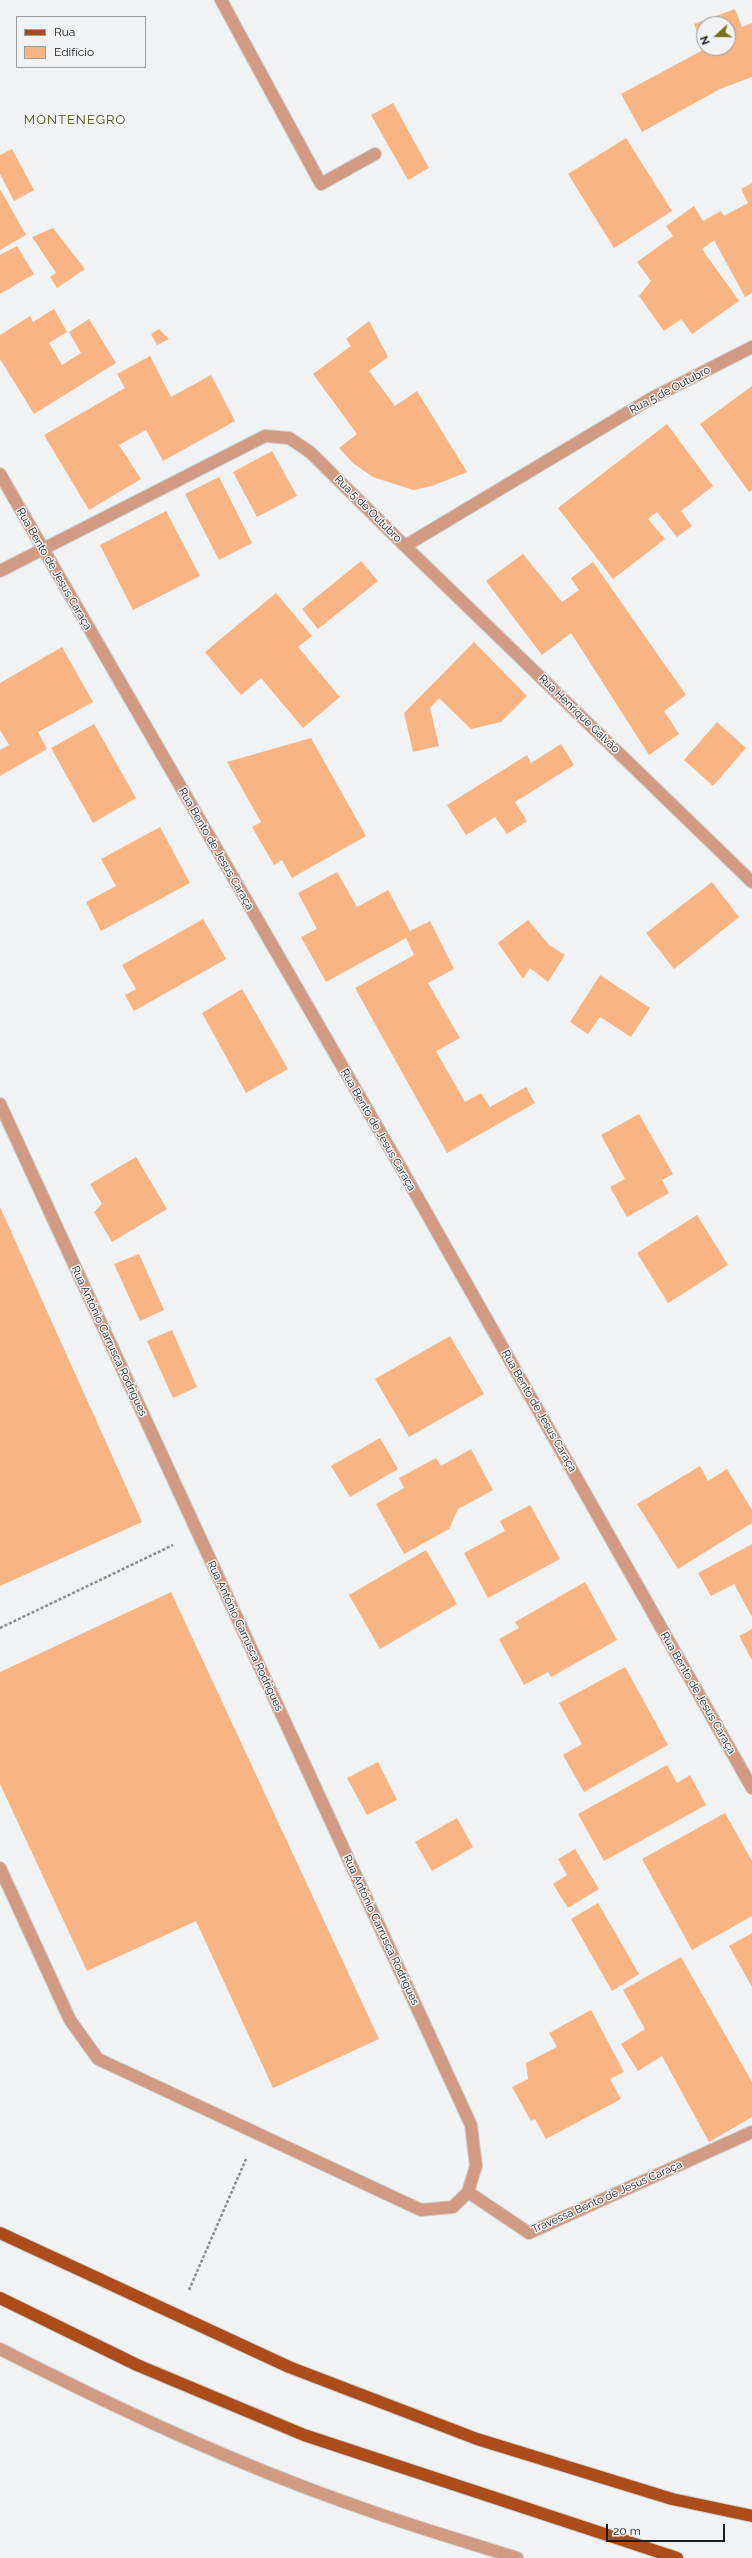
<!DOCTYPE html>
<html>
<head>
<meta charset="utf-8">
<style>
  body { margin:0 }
  #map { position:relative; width:752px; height:2558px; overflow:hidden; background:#f1f2f4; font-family:Raleway,sans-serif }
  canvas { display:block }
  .legend { position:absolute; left:16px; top:16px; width:130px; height:52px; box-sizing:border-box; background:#f1f2f4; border:1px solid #9b9c9d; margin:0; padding:5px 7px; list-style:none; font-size:12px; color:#1a1b1b }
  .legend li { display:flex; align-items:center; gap:8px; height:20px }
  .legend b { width:20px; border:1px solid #9b9c9d }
  .north { position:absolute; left:696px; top:16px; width:40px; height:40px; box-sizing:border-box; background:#f1f2f4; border:1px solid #9b9c9d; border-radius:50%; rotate:249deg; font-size:11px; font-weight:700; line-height:16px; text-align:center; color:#1a1b1b }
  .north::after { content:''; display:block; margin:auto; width:14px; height:18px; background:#747215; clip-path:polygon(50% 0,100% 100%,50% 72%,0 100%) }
  .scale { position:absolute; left:606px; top:2524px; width:119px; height:18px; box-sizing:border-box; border:2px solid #1a1b1b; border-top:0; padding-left:5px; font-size:12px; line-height:14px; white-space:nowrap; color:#1a1b1b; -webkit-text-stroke:3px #f1f2f4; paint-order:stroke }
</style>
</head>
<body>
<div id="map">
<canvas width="752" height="2558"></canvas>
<ul class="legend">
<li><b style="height:5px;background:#ab4c1a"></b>Rua</li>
<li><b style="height:11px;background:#f8b483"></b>Edifício</li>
</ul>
<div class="north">N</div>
<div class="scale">20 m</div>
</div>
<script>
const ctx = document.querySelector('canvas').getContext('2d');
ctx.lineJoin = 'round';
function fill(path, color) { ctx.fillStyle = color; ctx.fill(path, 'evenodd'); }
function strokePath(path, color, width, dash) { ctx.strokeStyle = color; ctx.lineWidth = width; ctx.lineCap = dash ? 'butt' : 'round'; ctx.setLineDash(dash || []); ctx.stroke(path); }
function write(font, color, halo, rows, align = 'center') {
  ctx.font = font + ' Raleway,sans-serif'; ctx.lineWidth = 3; ctx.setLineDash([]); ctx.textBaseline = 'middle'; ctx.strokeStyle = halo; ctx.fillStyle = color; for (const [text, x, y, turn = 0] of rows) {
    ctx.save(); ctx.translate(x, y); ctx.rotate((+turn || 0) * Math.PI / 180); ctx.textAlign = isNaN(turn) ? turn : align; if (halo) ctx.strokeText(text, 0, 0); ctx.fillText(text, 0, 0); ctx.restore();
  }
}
fill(new Path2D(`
  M735,9l7,18 10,-4v54l-32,12 -78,43 -21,-38 82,-44 -9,-26zM704,24h24v24h-24z
  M393,103l36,65 -21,12 -37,-65z
  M626,138l46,73 -58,37 -46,-74z
  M12,149l22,41 -20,11 -14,-27v-19z
  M752,183v110l-7,4 -31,-57 -12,9 37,52 -47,33 -11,-15 -17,12 -25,-35 12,-15 -14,-19 36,-26 -7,-10 28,-20 9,15 18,-10 3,5 24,-13 -7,-14z
  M0,189l26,46 -26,15z
  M53,228l32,41 -28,19 -7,-11 6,-4 -24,-36z
  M17,246l17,28 -34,20v-39z
  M54,309l13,23 -18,11 13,22 19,-12 -12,-21 20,-13 27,44 -82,51 -34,-55v-24l30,-19 3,6z
  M369,321l19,36 -19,14 26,35 22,-15 50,81 -35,14 -19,4 -40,-13 -19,-13 -15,-16 18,-14 -44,-60 38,-28 -5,-7z
  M159,329l10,10 -12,6 -6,-11z
  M150,356l21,41 40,-22 24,46 -72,40 -17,-31 -27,15 22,34 -52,31 -45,-75 81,-47 -8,-14z
  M752,386v104l-3,2 -49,-68z
  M667,424l46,62 -32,25 11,15 -15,11 -20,-25 -9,7 17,20 -52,40 -55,-71z
  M272,451l25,45 -40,21 -24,-45z
  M219,477l33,66 -33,17 -34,-66z
  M166,511l34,65 -67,34 -33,-65z
  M523,554l39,48 17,-12 -8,-12 22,-16 93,133 -22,16 15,23 -30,21 -78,-122 -29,22 -56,-74z
  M361,561l17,20 -60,48 -16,-20z
  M276,593l36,43 -14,11 42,50 -37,31 -42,-50 -20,17 -36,-43z
  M474,642l53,54 -26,26 -30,7 -32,-31 -9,10 9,38 -26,6 -9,-39z
  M62,647l31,55 -55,30 9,17 -47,27v-26l9,-5 -9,-15v-47z
  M717,722l29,26 -33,38 -29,-26z
  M94,724l42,74 -43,25 -42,-75z
  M311,738l55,98 -74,42 -10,-18 -8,5 -22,-38 9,-5 -34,-60z
  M561,744l13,21 -59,37 12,19 -20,13 -12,-17 -29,18 -19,-30 80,-50 4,8z
  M160,827l30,56 -89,48 -15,-29 30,-16 -15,-27z
  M337,872l20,35 31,-17 22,41 20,-10 24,48 -26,14 32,55 -24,13 29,51 16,-9 9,14 36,-20 9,16 -88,50 -92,-165 59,-33 -8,-17 -80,44 -25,-45 16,-8 -19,-36z
  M712,882l27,35 -65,52 -28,-36z
  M203,919l23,40 -92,52 -9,-16 11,-6 -14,-24z
  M528,920l21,25 16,10 -17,27 -18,-14 -7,11 -25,-36z
  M600,975l50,33 -19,29 -31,-20 -12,17 -18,-12z
  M242,989l46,80 -42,24 -44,-80z
  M639,1114l34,60 -11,6 7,13 -42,24 -17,-30 15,-8 -24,-44z
  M136,1157l31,52 -55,33 -18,-30 8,-8 -12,-20z
  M0,1207l142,315 -142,64z
  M697,1215l31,50 -60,38 -31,-50z
  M139,1254l25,56 -24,11 -26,-57z
  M172,1330l25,57 -24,11 -26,-57z
  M450,1336l34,58 -75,43 -34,-58z
  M380,1438l18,31 -48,28 -19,-31z
  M471,1449l22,41 -35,19 -9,20 -45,25 -28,-50 28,-16 -5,-10 37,-20 5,8z
  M700,1466l8,15 19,-12 25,41v13l-74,46 -41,-65z
  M530,1505l30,54 -72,39 -24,-45 41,-22 -5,-10z
  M752,1544v73l-18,-33 -23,12 -13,-23z
  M426,1550l31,54 -77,45 -31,-54z
  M585,1582l32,58 -66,37 -3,-5 -24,13 -25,-46 20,-11 -4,-6z
  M171,1592l208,447 -106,49 -77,-167 -109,50 -87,-187v-112z
  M752,1629v31l-13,-24z
  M625,1667l43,78 -84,47 -21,-37 19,-11 -23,-41z
  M378,1762l19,38 -30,15 -20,-37z
  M667,1765l10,18 13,-8 16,30 -102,56 -26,-47z
  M725,1813l27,48v55l-60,34 -50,-91z
  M457,1818l16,29 -41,24 -17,-29z
  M575,1849l24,40 -31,19 -15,-24 14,-9 -9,-16z
  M598,1903l41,71 -27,17 -41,-72z
  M752,1933v54l-23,-41z
  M681,1957l71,125v35l-43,25 -47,-86 -24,15 -17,-27 24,-15 -22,-39z
  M591,2010l33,62 -14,7 11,20 -75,40 -11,-20 -4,2 -19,-34 16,-8 -2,-16 31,-16 -8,-14z`), '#f8b483');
const minor = new Path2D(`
  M221,0l100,184 54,-30
  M0,474l401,694 351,620
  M405,546l347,336
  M0,571l265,-135 24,2 21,14 95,94 247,-148 100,-51
  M0,1104l471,1021 5,41 -8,26 -15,15 -32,3 -323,-151 -28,-39 -70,-152
  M468,2192l61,41 223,-101
  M0,2349c116,59 235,115 359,158 52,19 105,34 158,51`);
const major = new Path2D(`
  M0,2233l289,134 188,72 195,60 80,17
  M0,2298l137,67 167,70 373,123`);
strokePath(minor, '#cfd0d1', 14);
strokePath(major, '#cfd0d1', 14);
strokePath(new Path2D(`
  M0,1628l173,-83
  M189,2290l57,-131`), '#8a8b8c', 2.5, [3, 2]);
strokePath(minor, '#d19b83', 12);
strokePath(major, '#ab4c1a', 12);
write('11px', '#1a1b1b', '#f1f2f4', [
  ["Rua 5 de Outubro",670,390,-28],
  ["Rua 5 de Outubro",368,509,45],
  ["Rua Bento de Jesus Caraça",54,569,60],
  ["Rua Henrique Galvão",579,714,44],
  ["Rua Bento de Jesus Caraça",216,849,60],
  ["Rua Bento de Jesus Caraça",378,1130,60],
  ["Rua António Carrusca Rodrigues",109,1341,65],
  ["Rua Bento de Jesus Caraça",539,1411,60],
  ["Rua António Carrusca Rodrigues",245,1636,65],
  ["Rua Bento de Jesus Caraça",698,1693,60],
  ["Rua António Carrusca Rodrigues",381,1930,65],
  ["Travessa Bento de Jesus Caraça",607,2197,-24]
]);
ctx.letterSpacing = '1px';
write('13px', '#514f12', '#f1f2f4', [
  ["MONTENEGRO",75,120]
]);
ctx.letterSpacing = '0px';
</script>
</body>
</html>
